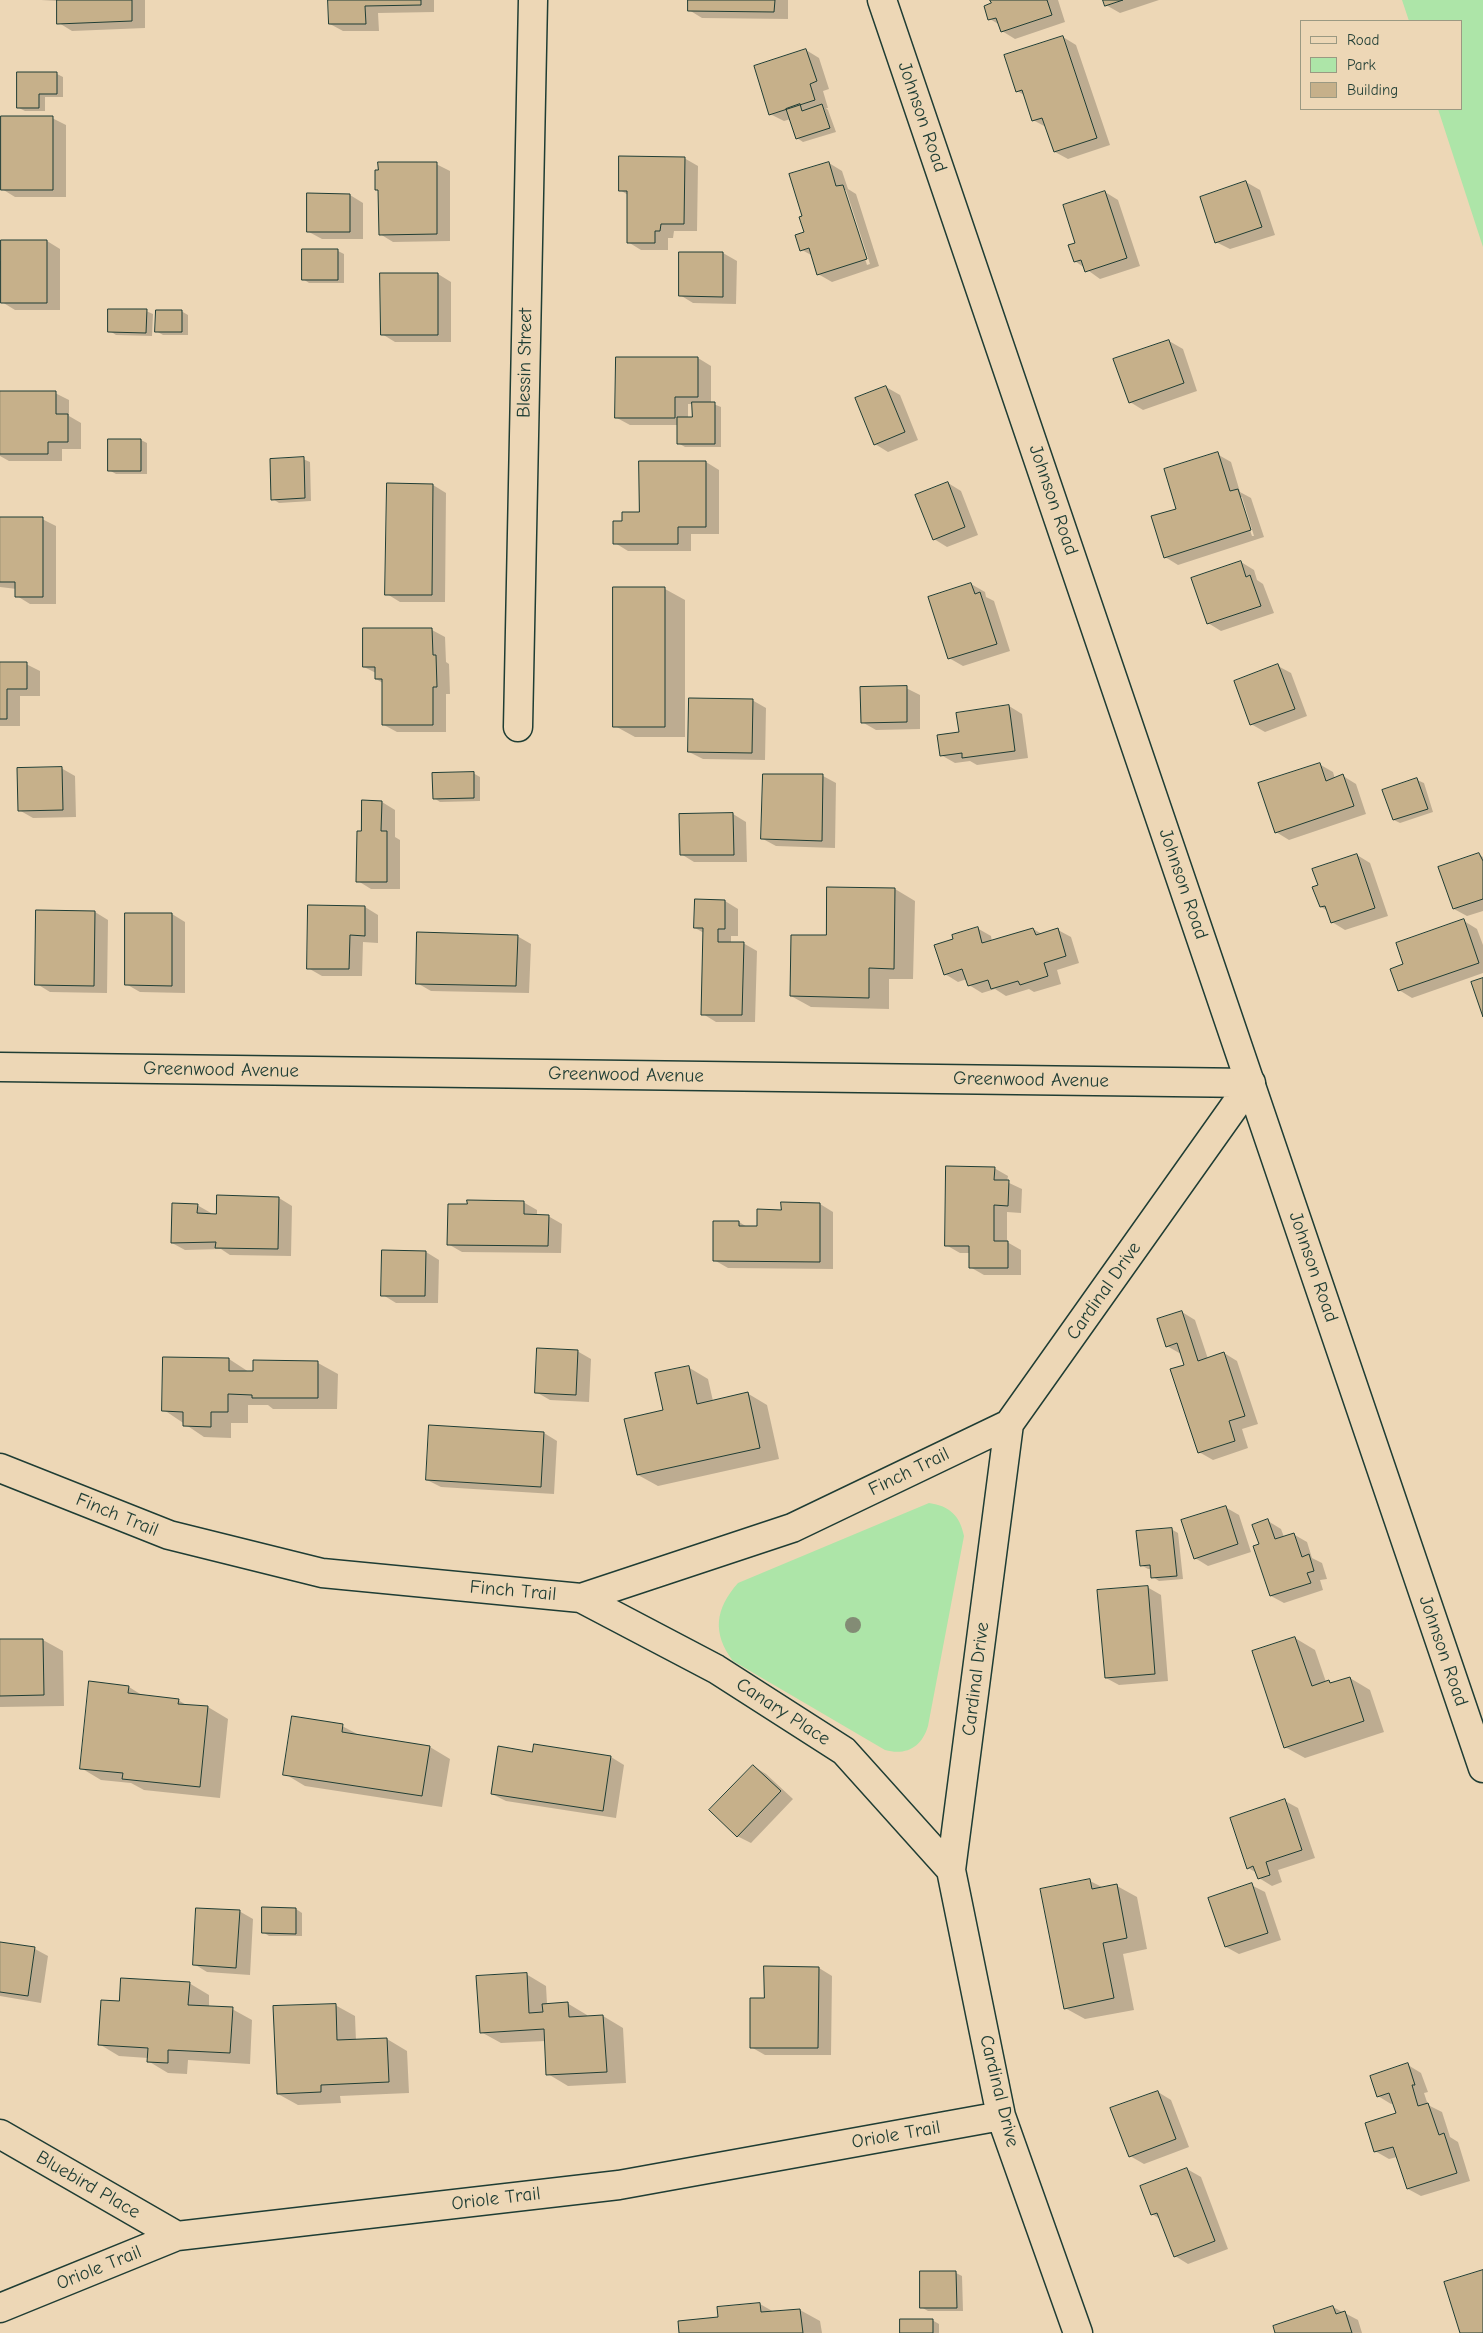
<!DOCTYPE html>
<html>
<head>
<meta charset="utf-8">
<style>
  body { margin:0 }
  #map { position:relative; width:1483px; height:2333px; overflow:hidden; background:#edd7b6; font-family:"Comic Neue",sans-serif }
  canvas { display:block }
  .legend { position:absolute; left:1300px; top:20px; width:162px; height:90px; box-sizing:border-box; background:#edd7b6; border:1px solid #9b9982; margin:0; padding:6px 9px; list-style:none; font-size:15px; color:#1f3d34 }
  .legend li { display:flex; align-items:center; gap:10px; height:25px }
  .legend b { width:25px; border:1px solid #9b9982 }
</style>
</head>
<body>
<div id="map">
<canvas width="1483" height="2333"></canvas>
<ul class="legend">
<li><b style="height:6px;background:#edd7b6"></b>Road</li>
<li><b style="height:14px;background:#ade5a8"></b>Park</li>
<li><b style="height:14px;background:#c6b08a"></b>Building</li>
</ul>
</div>
<script>
const ctx = document.querySelector('canvas').getContext('2d');
ctx.lineJoin = 'round';
function fill(path, color) { ctx.fillStyle = color; ctx.fill(path, 'evenodd'); }
function strokePath(path, color, width, dash) { ctx.strokeStyle = color; ctx.lineWidth = width; ctx.lineCap = dash ? 'butt' : 'round'; ctx.setLineDash(dash || []); ctx.stroke(path); }
function write(font, color, halo, rows, align = 'center') {
  ctx.font = font + ' "Comic Neue",sans-serif'; ctx.lineWidth = 4.5; ctx.setLineDash([]); ctx.textBaseline = 'middle'; ctx.strokeStyle = halo; ctx.fillStyle = color; for (const [text, x, y, turn = 0] of rows) {
    ctx.save(); ctx.translate(x, y); ctx.rotate((+turn || 0) * Math.PI / 180); ctx.textAlign = isNaN(turn) ? turn : align; if (halo) ctx.strokeText(text, 0, 0); ctx.fillText(text, 0, 0); ctx.restore();
  }
}
fill(new Path2D(`
  M1402,0h81v247l-45,-138h24v-88h-53z
  M929,1503c21,3 31,13 35,33l-36,190c-6,21 -22,30 -43,24l-152,-89c-21,-28 -18,-52 5,-78z`), '#ade5a8');
fill(new Path2D(`
  M41,0h104v28l-73,3 -13,-8v-22z
  M330,0h104v12l-56,1 1,18h-36l-13,-7z
  M689,0h99v19l-86,-1 -13,-8z
  M992,0h66l7,22 -50,17 -13,-8 -2,-6 -10,-6 3,-15z
  M1104,0h55l-39,13 -14,-8z
  M1063,37l13,8 34,100 -42,14 -13,-7 -9,-25 -13,-7 -9,-25 -7,-4z
  M806,50l13,8 10,31 -6,2 5,17h-2l2,2 8,22 -33,10 -6,-4 -6,-19 -7,2 -14,-7z
  M19,74h38l6,3v20h-18v14h-20l-6,-3z
  M52,118l14,7v72h-51l-13,-8z
  M684,158l14,8 -1,65h-23l-1,7h-5v12h-27l-13,-8v-47l-8,-5z
  M829,163l13,8 6,18 8,5 23,72 -47,16 -14,-8 -5,-18 -11,-6 3,-17 -2,-16zM843,190h3l24,74 -3,1z
  M436,164l14,7v70l-57,1 -13,-8z
  M1246,182l14,8 15,45 -45,14 -14,-7z
  M1105,192l13,8 22,66 -40,13 -25,-18 2,-18z
  M350,195l13,8v36h-41l-13,-7z
  M47,241l13,8v61h-45l-13,-8 -2,-41z
  M338,251l6,3v29h-35l-6,-4z
  M680,253h43l14,8 -1,43 -43,-1 -13,-8z
  M438,274l13,8v60h-56l-13,-8z
  M146,311l7,3 -1,22 -36,-1 -6,-4z
  M181,311l7,4v20h-25l-7,-4z
  M1169,341l14,8 14,42 -54,19 -13,-8z
  M698,358l13,8v37l10,4v40h-36l-7,-4v-18h-48l-13,-7zM688,404h6v14h-6z
  M886,387l14,8 18,45 -30,12 -13,-8z
  M0,393h55l14,7v16l12,7v26h-19v12h-53l-9,-5z
  M141,440l6,3v31h-31l-7,-4z
  M1217,454l14,8 9,30 11,6 13,39 -86,28 -13,-8zM1239,497h3l12,39h-2z
  M303,459l7,3 1,39 -32,2 -6,-4z
  M706,462l13,8v64h-28v17h-63l-13,-8 25,-29z
  M948,483l13,8 17,44 -31,12 -13,-8z
  M433,485l13,8 -1,109h-45l-13,-8z
  M0,519h42l14,7v78h-26l-13,-8v-7l-17,-2z
  M1241,562l13,8 3,10 6,4 11,29 -53,18 -13,-8z
  M971,584l14,8 1,5 8,4 16,50 -47,15 -14,-8z
  M615,589h50l20,11v137h-50l-20,-11z
  M432,630l13,7 1,25 3,2 1,30h-4v38h-49l-13,-7 -1,-42 -7,-4v-6l-12,-6z
  M0,664h26l14,7v25h-20v30h-20z
  M1278,666l13,7 16,43 -42,16 -14,-8z
  M906,688l14,7v34l-44,1 -14,-8z
  M752,700l14,8 -1,52 -62,-1 -14,-7z
  M1009,706l13,8 6,44 -51,7 -7,-4 -15,2 -14,-8z
  M1319,764l14,8 2,7 8,-3 13,8 10,30 -77,26 -13,-8z
  M61,768l14,8 1,41 -43,1 -14,-8z
  M473,773l7,4v24l-40,1 -6,-4z
  M823,776l13,7 -1,65 -59,-2 -13,-7z
  M1417,780l7,3 9,29 -33,11 -6,-3z
  M382,802l13,8v27l5,3v49h-29l-13,-8 4,-49z
  M733,814l13,8 1,40h-53l-13,-8 -1,-39z
  M1357,855l13,8 18,53 -43,14 -13,-8 -4,-11 -7,-4z
  M1479,855l4,2v54l-16,5 -13,-7z
  M895,889l20,12 -2,78h-24v30l-78,-2 -20,-11 36,-60z
  M725,901l13,8v27h-7v7h12l14,8 -2,71h-39l-13,-8 1,-81 -9,-5z
  M310,906l55,1 13,8v28l-15,-1 -1,34h-40l-14,-8z
  M95,912l13,8 -1,73 -57,-1 -13,-8z
  M172,914l13,8v71l-45,-1 -14,-8z
  M1464,921l13,8 6,16v28l-71,25 -13,-8z
  M977,928l14,8 1,6 41,-13 9,5 16,-4 13,7 8,26 -22,7 4,14 -27,8 -5,-3 -23,7 -11,-7 -13,4 -13,-8 -2,-6 -9,3 -13,-8 10,-34z
  M517,936l14,8 -2,49 -98,-2 -14,-8z
  M994,1168l14,8 -1,6 15,7 -1,24 -14,-1v30l14,8v25h-37l-14,-8v-14h-10l-14,-8z
  M279,1198l13,8 -1,50 -61,-1 -9,-6 -36,1 -13,-7 25,-38 14,8v2h6z
  M523,1202l14,8v6h11l14,8 -1,29 -99,-1 -14,-8z
  M820,1204l13,8v57l-105,-1 -14,-8 25,-38 10,6h10l23,-17z
  M426,1252l13,8 -1,43h-42l-13,-8z
  M1182,1312l13,8 13,39 16,-6 13,8 21,63 -16,5 6,19 -35,12 -14,-8 -13,-86 -5,-12 -14,-8z
  M577,1351l14,8 -2,43 -39,-2 -14,-8z
  M229,1359l20,13 69,-9 20,11 -1,35h-64l-5,-4h-20v18h-17v15l-27,-1 -40,-27z
  M688,1367l20,12 5,22 34,-8 20,12 12,54 -121,27 -20,-11 27,-64z
  M544,1433l13,8 -3,53 -113,-7 -14,-7z
  M1225,1507l14,8 12,37 -43,14 -13,-8z
  M1268,1521l13,8 3,8 9,-3 14,8 5,16 10,5 5,16 -7,1 3,10 -39,13 -13,-7 -11,-51z
  M1171,1529l7,4 5,46 -24,2 -6,-4 -1,-8h-4l-7,-4z
  M1147,1587l14,8 7,86 -49,4 -13,-7z
  M1295,1638l20,12 11,32 7,2 17,-6 20,12 14,42 -79,26 -20,-11z
  M0,1640h43l20,11 1,55 -64,1z
  M90,1683l39,4 16,10 33,3 10,6 20,1 20,12 -8,79 -76,-8 -13,-7 -30,-3 -20,-12z
  M342,1726l19,10 69,11 20,12 -8,48 -137,-21 -20,-12z
  M533,1753l78,4 13,8 -8,53 -110,-17 -14,-7z
  M753,1766l13,8 27,25 -42,44 -14,-7z
  M1285,1801l13,7 17,50 -37,12 4,12 -10,4 -13,-8 -2,-5 -9,-5z
  M1090,1881l14,7 13,-2 20,11 10,52 -24,5 11,56 -49,9 -20,-11z
  M1251,1885l14,7 16,48 -42,14 -13,-7z
  M263,1908l33,1 6,4v23h-33l-6,-4z
  M239,1911l14,8 -3,56 -43,-3 -13,-8z
  M0,1943l35,6 13,7 -7,47 -41,-7z
  M819,1968l13,8 -1,79h-66l-14,-8 14,-48z
  M526,1974l20,12 1,18 20,-1 20,12 1,2 15,-1 20,12 3,55 -58,3 -20,-12 -2,-33 -45,2 -20,-11z
  M189,1983l20,12v12l23,2 20,11 -2,44 -62,-4 -1,14 -19,-1 -20,-12v-3l-29,-2 -20,-12 22,-42z
  M335,2005l20,11 1,25 31,-2 20,12 2,42 -69,3 1,7 -43,2 -20,-11z
  M1408,2065l13,8 7,19 -4,1 4,12 14,7 8,25 8,5 12,39 -49,15 -13,-7 -11,-32 -8,2 -14,-8 23,-37 -4,-11 -3,1 -13,-8z
  M1158,2092l13,8 18,47 -45,17 -14,-8z
  M1187,2169l14,8 27,72 -40,15 -13,-8 -15,-37 -8,-5z
  M956,2273l6,3 1,35h-35l-7,-4z
  M760,2304l14,8 26,-2 20,11 2,12h-142z
  M1333,2307l25,13 4,13h-86z
  M932,2320l7,4v9h-37z`), '#0003');
const building = new Path2D(`
  M57,0h75v21l-75,3z
  M328,0h93v5l-56,1 1,18h-37z
  M688,0h87l-1,12 -86,-1z
  M990,0h57l5,15 -51,17 -5,-14 -8,2 -4,-14 7,-3z
  M1103,0h20l-18,6z
  M1063,36l34,102 -43,14 -12,-34 -10,3 -10,-31 -6,2 -12,-37z
  M806,49l11,32 -7,3 5,16 -46,15 -15,-49z
  M17,72h40v22h-18v14h-22z
  M800,104l2,7 20,-7 8,24 -34,11 -10,-30z
  M1,116h52v74h-52z
  M619,156l66,1 -1,67h-23l-1,7h-5v12h-28v-52h-8z
  M378,162h59v72l-58,1 -1,-45h-3v-20h3z
  M829,162l7,24 7,-1 24,74 -50,16 -8,-27 -9,3 -5,-16 9,-3 -5,-15 3,-1 -13,-42z
  M1246,181l16,46 -47,16 -15,-46z
  M1105,191l22,67 -42,14 -4,-12 -7,2 -6,-17 7,-2 -12,-38z
  M307,193l43,1v38h-43z
  M1,240h46v63h-46z
  M302,249h36v31h-36z
  M679,252h44v45l-44,-1z
  M380,273h58v62h-57z
  M108,309h39l-1,24 -38,-1z
  M156,310h26v22h-27z
  M1169,340l15,43 -55,20 -16,-44z
  M616,357h82v40h-23v21h-60z
  M886,386l19,46 -31,13 -19,-47z
  M0,391h56v23h12v28h-20v12h-48z
  M692,402h23v42h-38v-27h15z
  M108,439h33v32h-33z
  M1218,452l12,39 8,-2 13,41 -87,28 -13,-42 25,-7 -12,-40z
  M304,457l1,41 -34,2 -1,-41z
  M639,461h67v66h-28v17h-65v-23h9v-9h17z
  M948,482l17,45 -32,13 -18,-45z
  M387,483l46,1 -1,111h-47z
  M0,517h43v80h-28v-15h-15z
  M1241,561l5,16 4,-2 11,31 -54,18 -16,-46z
  M971,583l4,11 5,-2 17,52 -49,15 -20,-62z
  M613,587h52v140h-52z
  M363,628h69l1,27h3l1,32h-4v38h-51v-46h-7v-12h-12z
  M0,662h27v27h-20v30h-7z
  M1278,664l17,45 -45,16 -16,-44z
  M907,686v36l-46,1 -1,-36z
  M689,698l64,1 -1,54 -64,-1z
  M1009,705l6,46 -53,7v-5l-22,3 -3,-21 22,-3 -3,-19z
  M1320,763l6,18 17,-7 11,32 -79,27 -17,-50z
  M62,767l1,43 -45,1 -1,-43z
  M474,772v26l-41,1 -1,-26z
  M763,774h60l-1,67 -61,-2z
  M1417,778l11,31 -35,11 -11,-30z
  M362,800l20,1 -1,30h6v51h-31l1,-51h4z
  M733,813l1,42h-54l-1,-41z
  M1479,853l4,8v38l-30,10 -15,-42z
  M1357,854l18,54 -44,15 -6,-17 -5,1 -8,-20 6,-2 -6,-16z
  M827,887l68,1 -1,81 -25,-1v30l-79,-2 1,-61h35z
  M695,899l30,1v29h-7v13h26l-2,73h-41l2,-87h-9z
  M308,905l57,1v30l-15,-1 -1,34h-42z
  M36,910l59,1 -1,75 -59,-1z
  M125,913h47v73l-47,-1z
  M1464,919l15,44 -81,28 -8,-22 13,-5 -7,-21z
  M978,927l4,16 51,-15 3,7 22,-7 8,28 -22,7 4,13 -28,9 -2,-4 -27,8 -3,-9 -20,6 -6,-17 -18,6 -10,-30 19,-6 -1,-4z
  M417,932l101,3 -2,51 -100,-2z
  M1483,978v39l-12,-35z
  M946,1166l49,1 -1,13h15l-1,26 -14,-1v36h14v27h-39v-22h-24z
  M217,1195l62,2 -1,52 -63,-1 1,-6 -45,1 1,-40 26,1 -1,9 19,1z
  M467,1200l57,1v13l25,1 -1,31 -101,-1 1,-41h19z
  M781,1202l39,1v59l-107,-1v-40h26v5h18v-17l24,1z
  M382,1250l44,1 -1,45h-44z
  M1182,1311l16,50 26,-9 21,64 -16,5 6,20 -37,12 -28,-84 14,-4 -7,-22 -11,4 -9,-28z
  M537,1348l41,2 -2,45 -41,-2z
  M163,1357l66,1v13h24v-11l65,1v37h-66v-3l-24,-1v18h-17v15l-28,-1v-14l-21,-1z
  M689,1366l8,38 51,-12 12,56 -123,27 -13,-56 39,-9 -8,-37z
  M429,1425l115,7 -3,55 -115,-7z
  M1226,1506l12,38 -44,15 -13,-39z
  M1268,1519l7,20 19,-6 8,24 7,-3 5,17 -7,2 4,10 -41,13 -17,-50 6,-2 -7,-19z
  M1172,1528l5,48 -26,2 -1,-13 -10,1 -4,-35z
  M1148,1586l7,88 -50,4 -8,-88z
  M1295,1637l17,49 17,-6 1,3 20,-6 14,44 -80,27 -32,-97z
  M0,1639h43l1,56 -44,1z
  M89,1681l40,5 -1,7 51,6 -1,5 30,2 -8,81 -78,-8 1,-6 -43,-4z
  M292,1716l51,8 -1,8 88,14 -8,50 -139,-21z
  M534,1744l77,12 -8,55 -112,-17 7,-48 34,6z
  M753,1765l28,26 -44,46 -28,-27z
  M1285,1799l17,51 -36,12 4,13 -12,4 -5,-13 -6,3 -17,-51z
  M1090,1879l2,10 25,-5 10,54 -24,5 11,55 -50,11 -24,-120z
  M1252,1883l16,50 -43,14 -17,-49z
  M262,1907l34,1v26l-34,-1z
  M196,1908l44,2 -4,58 -43,-3z
  M0,1942l35,5 -7,49 -28,-4z
  M764,1966l55,1 -1,81h-68v-50h14z
  M527,1973l2,40 14,-1 -1,-8 26,-2 1,15 34,-2 4,57 -61,3 -2,-46 -64,4 -4,-57z
  M121,1978l69,4 -2,23 45,2 -3,46 -62,-3v13l-21,-1 1,-14 -50,-3 3,-45 18,1z
  M336,2004l1,36 50,-2 2,44 -68,3v7l-44,2 -4,-88z
  M1408,2063l7,22h-3l6,21 10,-3 11,32 5,-2 13,40 -50,16 -14,-42 -19,5 -9,-29 31,-10 -7,-20 -12,4 -7,-21z
  M1158,2091l18,48 -47,18 -19,-49z
  M1187,2168l28,73 -41,16 -17,-44 -6,2 -11,-29z
  M1483,2270v63h-23l-16,-51z
  M920,2271h36l1,37h-37z
  M760,2303l1,9 39,-3 3,24h-124l-1,-12 40,-4 -1,-10z
  M1333,2306l3,8 9,-3 7,22h-77l-2,-7z
  M900,2319h33v14h-33z`);
fill(building, '#c6b08a');
strokePath(building, '#1f3d34', 1);
const minor = new Path2D(`
  M518,727l15,-727
  M0,1067l1251,16
  M0,1468l169,67 153,38 259,25 211,-70 217,-104
  M581,1598l135,71 128,82 107,119
  M0,2134l177,102
  M0,2308l177,-72 442,-51 382,-69
  M1078,2333l-77,-217 -50,-246 58,-446 242,-341`);
const major = new Path2D(`
  M882,0l601,1768`);
strokePath(minor, '#1f3d34', 31);
strokePath(major, '#1f3d34', 31);
strokePath(minor, '#edd7b6', 28);
strokePath(major, '#edd7b6', 28);
ctx.fillStyle = '#838c75';
for (const [x, y] of [
  [853,1625]
]) { ctx.beginPath(); ctx.arc(x, y, 8, 0, 2 * Math.PI); ctx.fill(); }
write('19px', '#1f3d34', '#edd7b6', [
  ["Johnson Road",922,117,71],
  ["Blessin Street",525,363,-89],
  ["Johnson Road",1053,500,71],
  ["Johnson Road",1183,884,71],
  ["Greenwood Avenue",221,1070,1],
  ["Greenwood Avenue",626,1075,1],
  ["Greenwood Avenue",1031,1080,1],
  ["Johnson Road",1313,1267,71],
  ["Cardinal Drive",1104,1291,-55],
  ["Finch Trail",909,1472,-26],
  ["Finch Trail",117,1515,22],
  ["Finch Trail",513,1591,5],
  ["Johnson Road",1443,1651,71],
  ["Cardinal Drive",976,1679,-83],
  ["Canary Place",783,1712,33],
  ["Cardinal Drive",999,2091,76],
  ["Oriole Trail",896,2135,-10],
  ["Bluebird Place",88,2185,30],
  ["Oriole Trail",496,2199,-7],
  ["Oriole Trail",99,2268,-22]
]);
</script>
</body>
</html>
